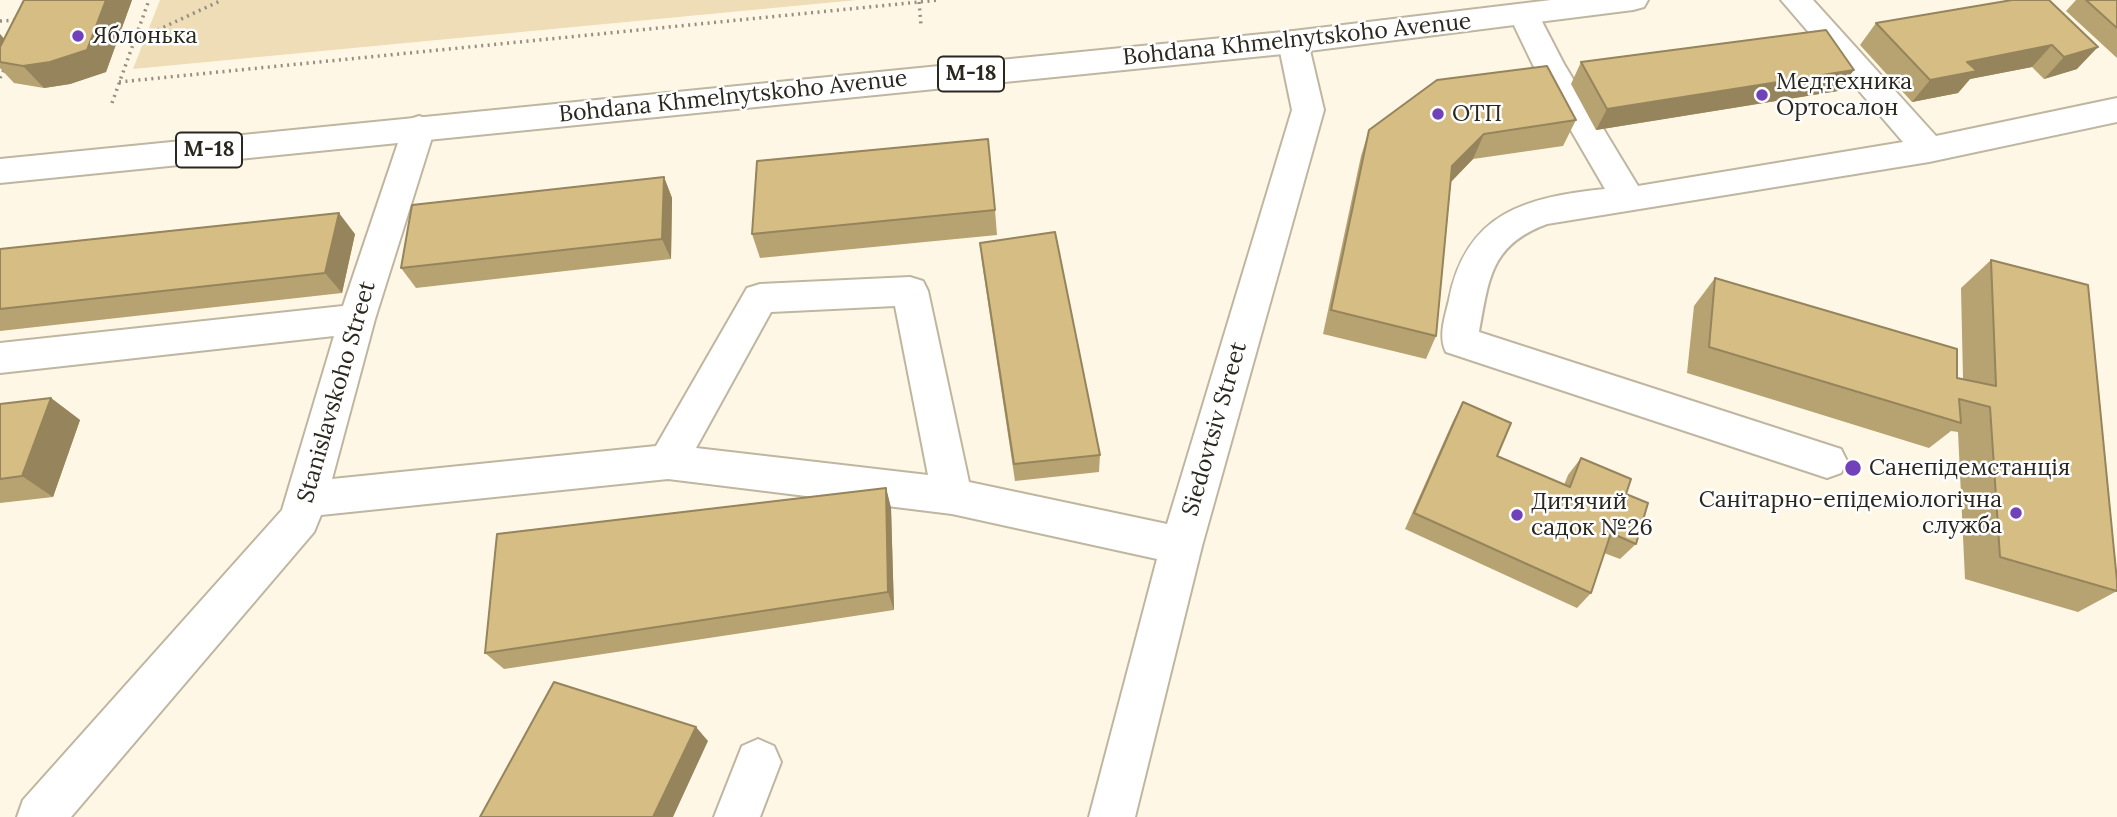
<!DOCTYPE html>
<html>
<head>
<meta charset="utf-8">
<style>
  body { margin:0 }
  canvas { display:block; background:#fff7e6 }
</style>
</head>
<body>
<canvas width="2117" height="817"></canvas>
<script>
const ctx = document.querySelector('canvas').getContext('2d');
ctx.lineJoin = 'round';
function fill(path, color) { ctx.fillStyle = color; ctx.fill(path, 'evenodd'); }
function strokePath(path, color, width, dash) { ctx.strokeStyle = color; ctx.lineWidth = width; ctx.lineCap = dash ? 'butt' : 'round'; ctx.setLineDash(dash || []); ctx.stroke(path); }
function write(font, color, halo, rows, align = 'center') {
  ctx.font = font + ' Lora,serif'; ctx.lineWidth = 5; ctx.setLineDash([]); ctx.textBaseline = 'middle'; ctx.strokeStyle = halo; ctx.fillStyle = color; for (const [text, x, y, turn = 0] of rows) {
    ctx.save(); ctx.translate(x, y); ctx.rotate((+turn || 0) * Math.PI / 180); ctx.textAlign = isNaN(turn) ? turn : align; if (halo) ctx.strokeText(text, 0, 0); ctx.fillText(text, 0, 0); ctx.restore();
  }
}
fill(new Path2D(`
  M160,0h697l-724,69z`), '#eeddb7');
const minor = new Path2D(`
  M1781,0h32l123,136 181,-38v24l-188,40 -382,62c-57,21 -58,55 -68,108l362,117 6,12 -6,12 -14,5 -381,-126c-8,-16 -1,-35 3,-52 17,-88 78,-103 156,-111l-72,-124 -24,-50 4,-7 11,-3 11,3 29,56 74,122 265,-44z
  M1293,31l11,4 4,7 16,68 -122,436 -67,271h-46l68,-258 -205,-45 -284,-35 -347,36 -7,17 -243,285h-54l6,-17 259,-290 52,-174 -334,37v-30l343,-37 60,-178 4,-8 12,-4 12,4 4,8 -60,191 -43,160 324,-33 91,-158 13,-4 150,-7 13,4 5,10 41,191 198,42 125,-414 -14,-68 4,-7zM895,306l33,169 -232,-27 75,-136z
  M758,739l16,7 7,16 -21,55h-46l28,-71z`);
const highway = new Path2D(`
  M1551,0h97l-4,7 -11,3 -340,43 -1293,130v-24l1293,-128z`);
strokePath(minor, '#bfb6a1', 4);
strokePath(highway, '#bfb6a1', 4);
strokePath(new Path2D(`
  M919,2l2,23
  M0,21l19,-1
  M134,41l88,-41
  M0,78l6,-12
  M119,82l820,-82
  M112,103l37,-103`), '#948f82', 3.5, [2, 4.5]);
fill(minor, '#fff');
fill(highway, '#fff');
fill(new Path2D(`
  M24,0h108l-26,72 -36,12 -26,4 -30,-5 -14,-15v-34l4,5z
  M2012,0l65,69 -33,10 -12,-12 -62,12 -12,14 -46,9 -52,-57 16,-22z
  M2076,0h41v58l-51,-47z
  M1581,62l257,29 -242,39 -25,-46z
  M1576,120l-13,26 -90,13 -22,23 -15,154 -10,23 -103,-25 38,-178 8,-26z
  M664,177l8,21 -1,61 -255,29 -15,-20z
  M995,210l2,25 -237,23 -8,-24z
  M355,234l-13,59 -342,38v-82z
  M980,243l120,212 -1,17 -84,9 -33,-218z
  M1991,260l126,331 -39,21 -113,-33 -7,-147 -7,-1 -22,17 -242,-75 7,-67 21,-28 242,100 6,1 -2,-91z
  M51,398l29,22 -27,77 -53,6v-99z
  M1463,402l34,54 67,29 4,-10 13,-17 45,36 10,50 -16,15 -16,-6 -13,40 -14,15 -172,-79 48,-108z
  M886,488l5,20 3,102 -390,59 -19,-16z`), '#b7a372');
fill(new Path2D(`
  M106,0h26l-26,72 -36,12 -26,4 -21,-22z
  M0,34l6,7 -6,12z
  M2052,45l-20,22 -62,12 -12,14 -46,9 18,-22 37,-18z
  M2098,47l-21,22 -33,10 20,-22z
  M1854,70l-16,21 -242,39 11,-21z
  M1484,134l-11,25 -31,32 10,-25z
  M664,177l8,21 -1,61 -9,-20z
  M339,213l16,21 -13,59 -17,-20z
  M51,398l29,22 -27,77 -31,-21z
  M886,488l5,20 3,102 -6,-18z
  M696,727l12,14 -35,76h-20z`), '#95845c');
const building = new Path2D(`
  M24,0h82l-19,50 -37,12 -27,4 -23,-4v-15z
  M2012,0h37l49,47 -34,10 -12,-12 -85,17 10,9 -47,9 -54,-57z
  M2086,0h31v28z
  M1826,30l28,40 -247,39 -26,-47z
  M1547,66l29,54 -92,14 -32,32 -16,170 -105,-26 38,-180 68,-50z
  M988,139l7,71 -243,24 5,-73z
  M664,177l-2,62 -261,29 11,-63z
  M339,213l-14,60 -325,36v-60z
  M1055,232l45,223 -86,9 -34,-221z
  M1991,260l97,25 29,296v10l-117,-34 -10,-150 -31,-8 2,24 -252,-76 6,-69 242,71v29l39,8z
  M51,398l-29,78 -22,3v-75z
  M1463,402l48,21 -14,33 73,31 11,-29 50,21 -5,15 22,9 -12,41 -25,-11 -20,60 -177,-80z
  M886,488l2,104 -403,61 12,-119z
  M554,682l142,45 -43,90h-173z`);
fill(building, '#d5bd84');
strokePath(building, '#95845c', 2);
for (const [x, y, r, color] of [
  [78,36,7,"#7141b9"],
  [1762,95,7,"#7141b9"],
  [1438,114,7,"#7141b9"],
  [1853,468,9,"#7141b9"],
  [2016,513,7,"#7141b9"],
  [1517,515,7,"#7141b9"]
]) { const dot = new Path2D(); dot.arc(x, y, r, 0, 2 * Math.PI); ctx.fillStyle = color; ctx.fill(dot); strokePath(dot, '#fff', 2.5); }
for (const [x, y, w] of [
  [971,74,66],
  [209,150,66]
]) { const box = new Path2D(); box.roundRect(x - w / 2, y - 17.5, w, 35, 5); ctx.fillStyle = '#fff'; ctx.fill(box); strokePath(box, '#2a271e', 2); }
write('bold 21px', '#2a271e', null, [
  ["М-18",971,74],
  ["М-18",209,150]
]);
write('23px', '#2a271e', '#fff', [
  ["Яблонька",92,36],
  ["Медтехника",1776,82],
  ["Ортосалон",1776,108],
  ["ОТП",1452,114],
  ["Санепідемстанція",1869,468],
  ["Санітарно-епідеміологічна",2002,500,"right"],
  ["служба",2002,526,"right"],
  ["Дитячий",1531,502],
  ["садок №26",1531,528]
], 'left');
write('23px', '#2a271e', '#fff', [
  ["Bohdana Khmelnytskoho Avenue",1297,40,-6],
  ["Bohdana Khmelnytskoho Avenue",733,97,-6],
  ["Stanislavskoho Street",337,392,-74],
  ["Siedovtsiv Street",1215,429,-74]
]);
</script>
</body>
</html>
